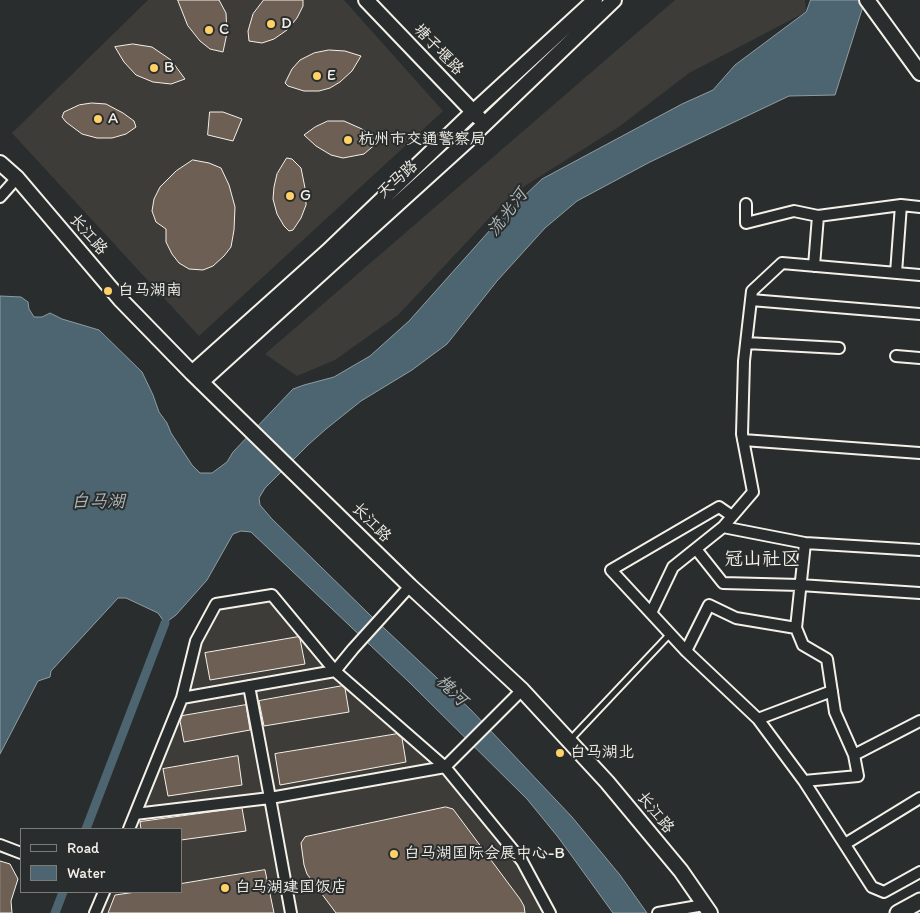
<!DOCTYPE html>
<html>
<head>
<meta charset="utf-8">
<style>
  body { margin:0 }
  #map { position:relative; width:920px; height:913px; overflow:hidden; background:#2a2d2e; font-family:Itim,sans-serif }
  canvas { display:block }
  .legend { position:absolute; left:20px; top:828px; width:162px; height:65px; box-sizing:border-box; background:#2a2d2e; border:1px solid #7b7b78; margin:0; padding:6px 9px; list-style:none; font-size:15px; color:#f4f1e8 }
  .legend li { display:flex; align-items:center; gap:10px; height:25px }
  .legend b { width:25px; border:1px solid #7b7b78 }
</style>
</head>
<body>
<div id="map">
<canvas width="920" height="913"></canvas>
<ul class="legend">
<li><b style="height:6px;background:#2a2d2e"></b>Road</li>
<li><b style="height:14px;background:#4c6570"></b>Water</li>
</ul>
</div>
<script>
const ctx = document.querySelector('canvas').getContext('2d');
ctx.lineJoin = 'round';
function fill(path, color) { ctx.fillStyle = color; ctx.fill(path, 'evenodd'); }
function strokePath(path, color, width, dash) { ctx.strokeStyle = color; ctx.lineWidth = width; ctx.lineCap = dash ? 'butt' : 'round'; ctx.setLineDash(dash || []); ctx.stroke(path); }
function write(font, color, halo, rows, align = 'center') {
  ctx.font = font + ' Itim,"LXGW WenKai TC",sans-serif'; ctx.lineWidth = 4; ctx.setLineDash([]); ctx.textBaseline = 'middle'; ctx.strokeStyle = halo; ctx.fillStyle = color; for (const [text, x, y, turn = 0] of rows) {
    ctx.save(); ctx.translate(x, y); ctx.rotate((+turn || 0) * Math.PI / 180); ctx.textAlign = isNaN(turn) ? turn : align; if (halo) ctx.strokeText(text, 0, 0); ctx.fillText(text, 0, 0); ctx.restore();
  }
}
fill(new Path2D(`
  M148,0h196l99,111 -244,225 -187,-203z
  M675,0h130l1,12 -117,61 -69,53 -108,68 -114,121 -63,45 -38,16 -32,-22z
  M272,595l63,76 110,96 77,94 28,52h-455l9,-21h77v-63h-52l53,-131 14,-57 20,-37z`), '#3e3c39');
const water = new Path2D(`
  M811,0h54l-30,95 -46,1 -139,66 -73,39 -32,27 -48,53 -50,63 -35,26 -51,31 -35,28 -18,16 -43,43 -6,10 1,7 12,14 97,95 102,96 101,107 48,58 27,38h-34l-55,-76 -31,-38 -118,-117 -158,-150 -10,-1 -8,3 -26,46 -31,35 -11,8 -7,-10 -32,-15h-8l-67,73 -1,6 -12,4 -38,73v-458l21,1 7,5 1,7 5,8h8l8,-4 12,6 37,11 43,42 11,23 6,17 8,11 4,10 21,32 8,8h12l15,-11 6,-10 60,-63 11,-4 30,-8 36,-21 39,-35 90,-101 43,-41 140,-75 31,-14 22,-25 71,-53z`);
fill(water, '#4c6570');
strokePath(water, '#8f9da0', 1);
strokePath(new Path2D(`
  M86,829l79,-206
  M55,913l8,-21`), '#4c6570', 9);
const building = new Path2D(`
  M178,0h41l7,13 1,20 -4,19 -13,-3 -10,-8 -12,-15z
  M264,0h39v6l-6,12 -10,12 -13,9 -12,4 -13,-2 -1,-10 5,-17z
  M133,44l19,3 19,13 14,19 -14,5 -18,-2 -17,-7 -12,-13 -9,-15z
  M329,50l16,1 16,5 -9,15 -12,11 -10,6 -11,3h-15l-16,-5 -3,-3 7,-14 8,-9 14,-7z
  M92,103l14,1 17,9 11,8 2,6 -10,7 -14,4h-15l-15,-4 -16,-12 -4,-5 2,-5 15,-7z
  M210,112h13l19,7 -9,22 -25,-6z
  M328,121h16l18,8 16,13 -14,12 -21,4 -12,-3 -15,-9 -12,-11 11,-8z
  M287,158l5,1 9,9 5,25v12l-5,13 -8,12 -4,1 -5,-5 -7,-12 -4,-15 1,-12 3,-13z
  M193,160l16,3 12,5 8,17 6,22 -1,23 -3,17 -7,9 -11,10 -10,4 -14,-1 -10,-6 -7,-9 -6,-12v-13l-10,-7 -4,-11 2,-12 6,-12 16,-16z
  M298,637l2,2 5,25 -95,16 -5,-27z
  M342,686l3,2 4,24 -85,14 -5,-25z
  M246,705l4,25 -66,12 -4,-21 2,-5z
  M397,734l5,4 4,24 -126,23 -5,-31z
  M238,756l4,29 -74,11 -5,-27z
  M446,807l7,2 67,90 4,7 1,7h-189l-29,-39 -3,-9 -3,-22 4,-6z
  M242,808l4,23 -65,9v-11h-40l-1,-7z
  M0,861l10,3 8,15 -7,22 1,12h-12z
  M265,870l9,43h-166l7,-18 21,-3h45v-8z`);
fill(building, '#6d5f53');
strokePath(building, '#f4f1e8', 1);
const lane = new Path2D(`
  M570,740l100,-106`);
const street = new Path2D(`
  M0,197l17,-19
  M746,204v19l48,-12 24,5 -4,50
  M901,205l19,2
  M818,216l83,-11 -5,68
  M751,300l169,14
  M746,343l93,5
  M896,356l24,2
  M743,440l177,13
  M732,516l-13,-9 -108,63 75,81 72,68 46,62 68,106 12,5 36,-20
  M723,527l82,16 115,7
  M805,543l-9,85 7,17 24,14 8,53 19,43
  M696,549l27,34 77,2 120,8
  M651,613l22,-46 50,-40 30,-35 -11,-58 2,-73 8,-70 30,-28 138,12
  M686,651l23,-46 27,13 60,10
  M182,698l153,-27 18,-22 57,-63
  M758,719l74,-28
  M804,781l54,-5 -4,-21 66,-34
  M135,814l135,-16 -21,-112
  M129,829l53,-131 14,-57 20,-37 56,-9 63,76 110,96 77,94 28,52
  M845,844l75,-46
  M0,845l21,8
  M95,913l9,-21
  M291,913l-21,-115 175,-31 77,-77
  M658,913l46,-8`);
const secondary = new Path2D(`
  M366,0l113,118
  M867,0l53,73
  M0,163l17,15 103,121 72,74 218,213 112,104 85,92 74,89 29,42
  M192,373l135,-121 146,-140 122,-112
  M201,382l267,-242 146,-140`);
const primary = new Path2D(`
  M898,913l22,-12`);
strokePath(lane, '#f4f1e8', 9);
strokePath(street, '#f4f1e8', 14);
strokePath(secondary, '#f4f1e8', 18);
strokePath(primary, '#f4f1e8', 19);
strokePath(lane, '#2a2d2e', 5);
strokePath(street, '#2a2d2e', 10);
strokePath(secondary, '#2a2d2e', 14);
strokePath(primary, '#2a2d2e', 15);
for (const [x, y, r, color] of [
  [271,24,5,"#ffd166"],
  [209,30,5,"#ffd166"],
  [154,68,5,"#ffd166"],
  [317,76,5,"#ffd166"],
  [98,119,5,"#ffd166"],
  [348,140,5,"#ffd166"],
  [290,196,5,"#ffd166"],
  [108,291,5,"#ffd166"],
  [560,753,5,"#ffd166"],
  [394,854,5,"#ffd166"],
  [225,888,5,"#ffd166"]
]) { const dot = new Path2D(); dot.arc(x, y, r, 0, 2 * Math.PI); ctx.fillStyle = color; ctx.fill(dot); strokePath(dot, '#2a2d2e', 2); }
write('16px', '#f4f1e8', '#2a2d2e', [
  ["D",281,24],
  ["C",219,30],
  ["B",164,68],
  ["E",327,76],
  ["A",108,119],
  ["杭州市交通警察局",358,140],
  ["G",300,196],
  ["白马湖南",118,291],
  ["白马湖北",570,753],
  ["白马湖国际会展中心-B",404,854],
  ["白马湖建国饭店",235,888]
], 'left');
write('16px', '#f4f1e8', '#2a2d2e', [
  ["塘子堰路",438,50,46],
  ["天马路",398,180,-42],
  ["长江路",88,235,49],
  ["长江路",371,523,45],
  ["长江路",655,813,51]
]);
write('italic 18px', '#b1b9b8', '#2a2d2e', [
  ["流光河",508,213,-53],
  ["白马湖",98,502],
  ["槐河",451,691,44]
]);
write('19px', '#f4f1e8', '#2a2d2e', [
  ["冠山社区",762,560]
]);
</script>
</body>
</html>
